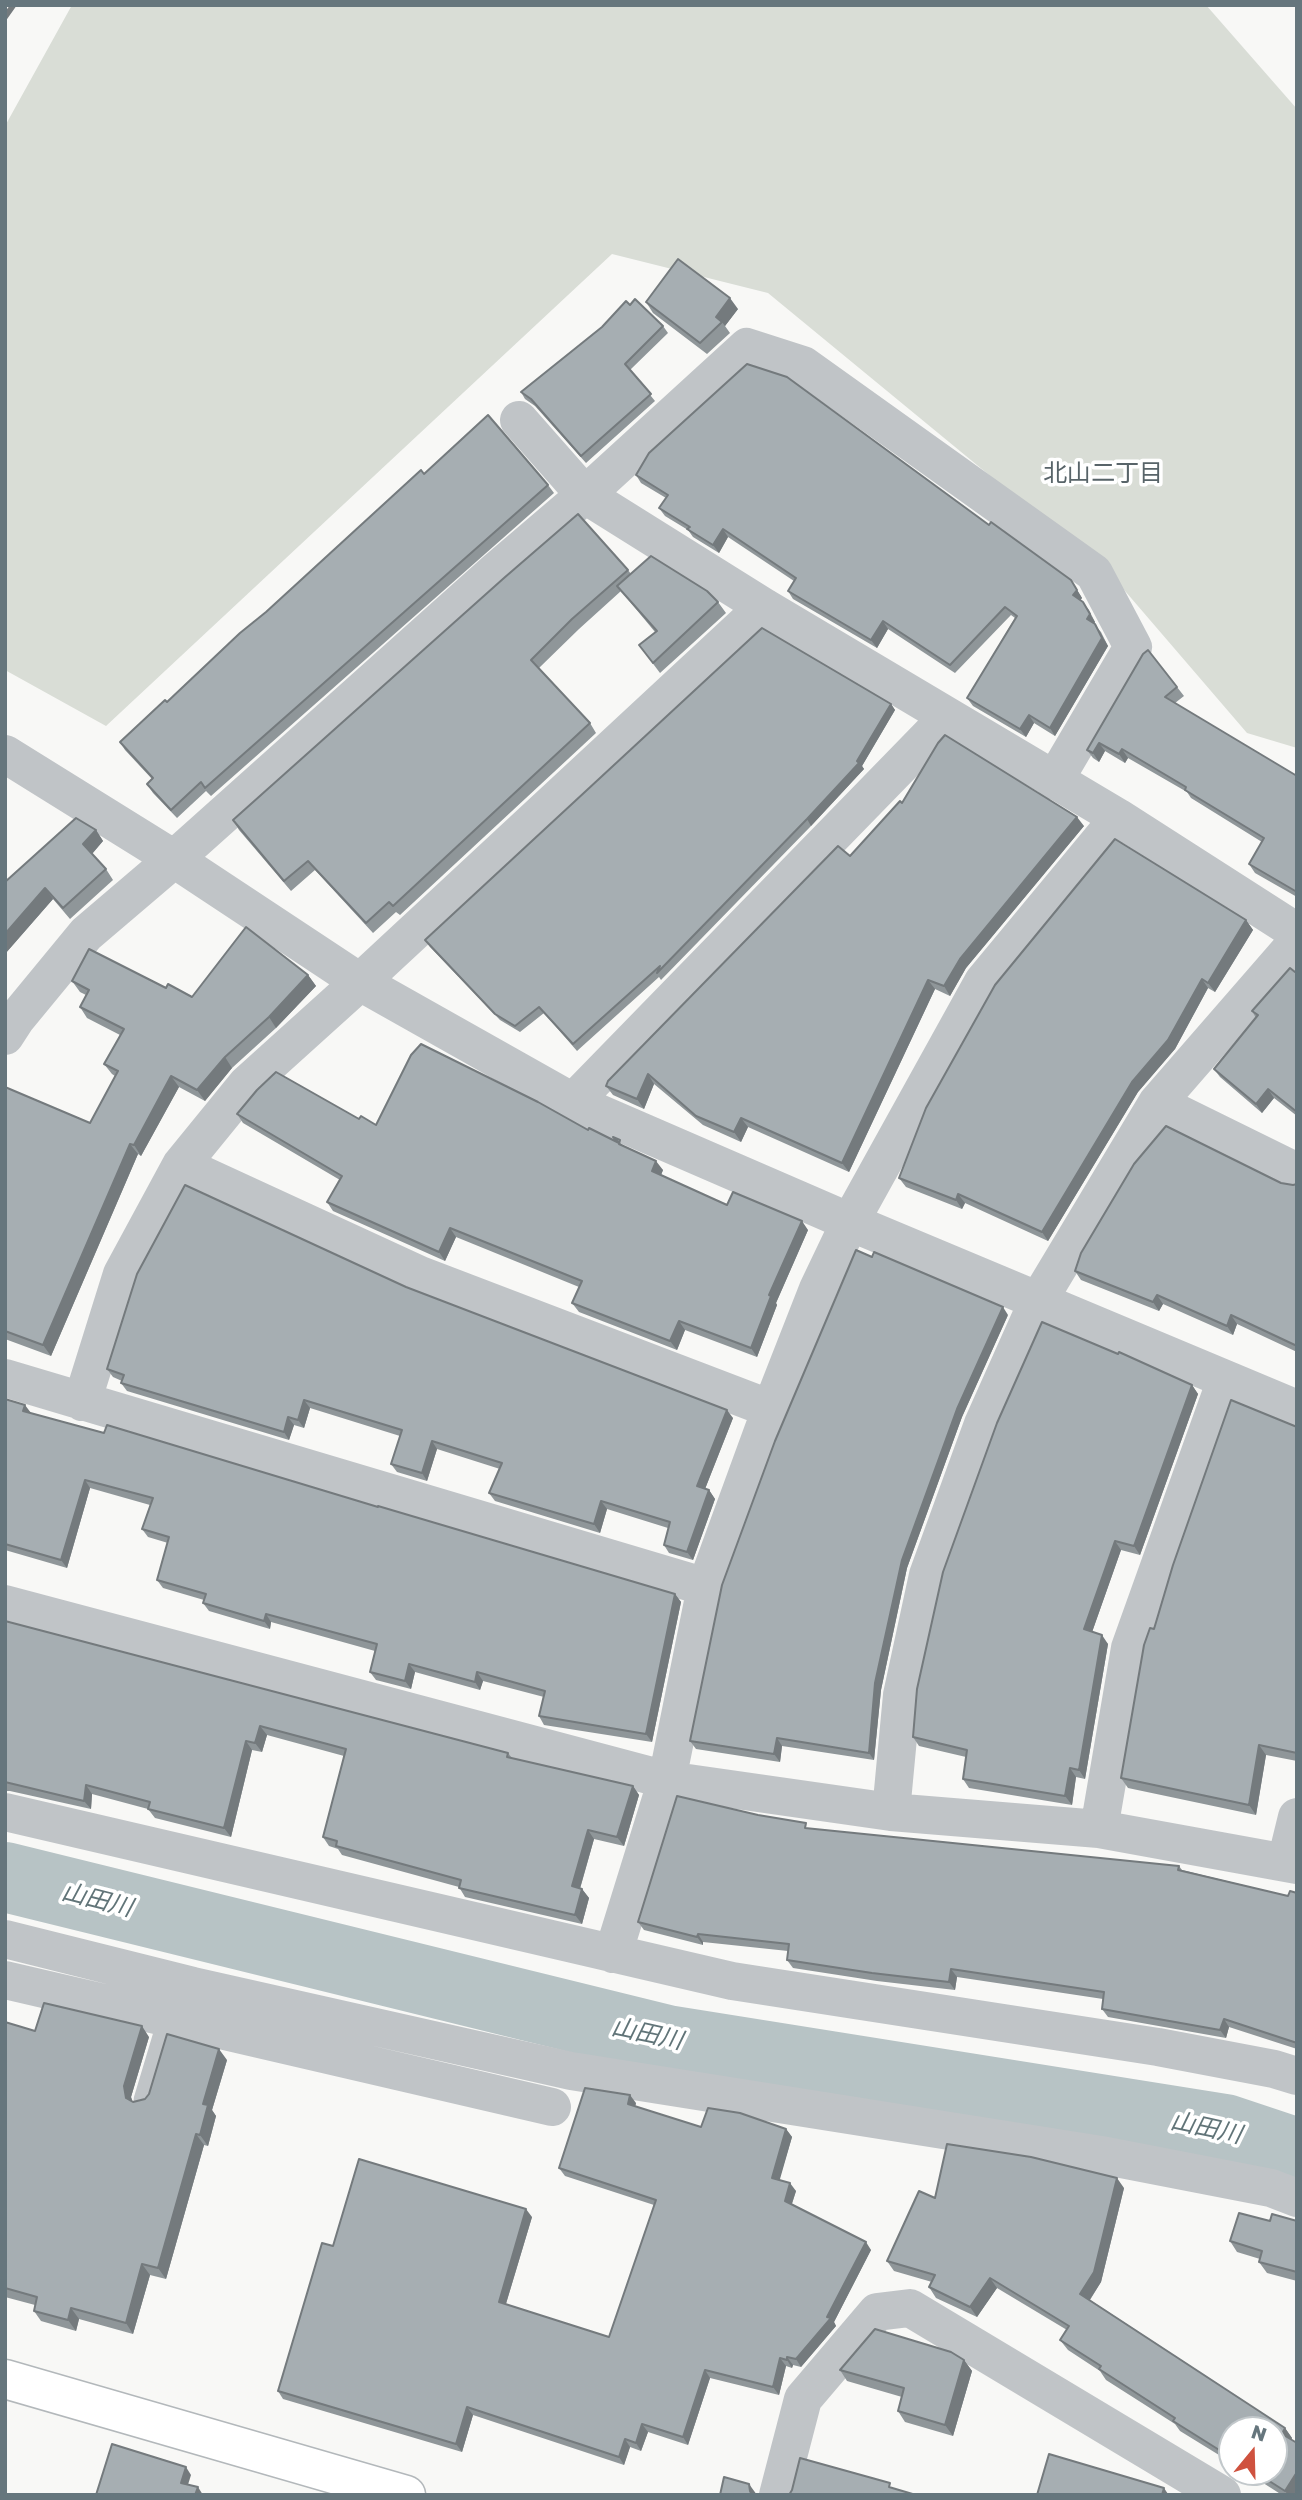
<!DOCTYPE html>
<html>
<head>
<meta charset="utf-8">
<style>
  body { margin:0 }
  #map { position:relative; width:1302px; height:2500px; overflow:hidden; background:#f8f8f6; font-family:"Golos Text",sans-serif }
  canvas { display:block }
  .frame { position:absolute; inset:0; border:7px solid #66767d; pointer-events:none }
  .north { position:absolute; left:1218px; top:2416px; width:70px; height:70px; box-sizing:border-box; background:#fff; border:2px solid #c2c8cb; border-radius:50%; rotate:19deg; font-size:19px; font-weight:700; line-height:28px; text-align:center; color:#66767d }
  .north::after { content:''; display:block; margin:auto; width:24px; height:32px; background:#cf523f; clip-path:polygon(50% 0,100% 100%,50% 72%,0 100%) }
</style>
</head>
<body>
<div id="map">
<canvas width="1302" height="2500"></canvas>
<div class="frame"></div>
<div class="north">N</div>
</div>
<script>
const ctx = document.querySelector('canvas').getContext('2d');
ctx.lineJoin = 'round';
function fill(path, color) { ctx.fillStyle = color; ctx.fill(path, 'evenodd'); }
function strokePath(path, color, width, dash) { ctx.strokeStyle = color; ctx.lineWidth = width; ctx.lineCap = dash ? 'butt' : 'round'; ctx.setLineDash(dash || []); ctx.stroke(path); }
function write(font, color, halo, rows, align = 'center') {
  ctx.font = font + ' "Golos Text","Noto Sans JP",sans-serif'; ctx.lineWidth = 7; ctx.setLineDash([]); ctx.textBaseline = 'middle'; ctx.strokeStyle = halo; ctx.fillStyle = color; for (const [text, x, y, turn = 0] of rows) {
    ctx.save(); ctx.translate(x, y); ctx.rotate((+turn || 0) * Math.PI / 180); ctx.textAlign = isNaN(turn) ? turn : align; if (halo) ctx.strokeText(text, 0, 0); ctx.fillText(text, 0, 0); ctx.restore();
  }
}
fill(new Path2D(`
  M72,5h1134l91,104v639l-50,-15 -134,-156 -345,-284 -156,-39 -506,472 -101,-56v-544z`), '#d9ddd6');
strokePath(new Path2D(`
  M5,1877l662,163 558,89 72,24`), '#b7c3c5', 70);
const secondary = new Path2D(`
  M5,2379l401,116`);
strokePath(secondary, '#b3b8bb', 41);
strokePath(new Path2D(`
  M144,2100l24,-80`), '#c0c4c7', 21);
strokePath(new Path2D(`
  M519,420l66,75 179,112 355,211 178,114
  M5,754l169,105 186,123 213,120 277,120 447,187
  M5,1036l11,-17 70,-85 88,-75 322,-288 89,-76 162,-148 56,18 291,208 39,74 -79,134
  M573,1102l374,-384
  M1157,1103l140,69
  M181,1165l239,110 351,134
  M5,1378l701,209
  M82,1402l40,-128 59,-109 66,-81 113,-102 404,-375
  M5,1604l662,176 224,32 208,17 198,36
  M5,1812l727,169 426,66 116,22 23,7
  M891,1812l11,-117 26,-120 55,-151 55,-123 119,-198 140,-161
  M1099,1829l31,-181 96,-268
  M1286,1862l11,-45
  M5,1939l188,47 378,85 530,84 170,33 26,10
  M613,1954l54,-174 39,-193 65,-178 47,-120 32,-67 133,-240 136,-164
  M5,1980l547,127
  M778,2495l25,-96 74,-87 33,-4 312,187`), '#c0c4c7', 38);
strokePath(secondary, '#fff', 38);
fill(new Path2D(`
  M646,302l92,7 -13,17 5,7 -23,21 -54,-41z
  M630,305l33,21 5,7 -38,37 25,31 -69,62 -51,-57 -10,-7 -4,-7z
  M424,474l124,11 6,8 -343,303 -5,-5 -29,27 -24,-25 -6,-9 5,-5 -27,-29 -5,-8 47,-40 99,-90z
  M636,475l353,50 82,55 11,18 -2,2 9,10 6,12 -1,2 7,8 7,14 -53,90 -21,-13 -8,14 -53,-31 -6,-8 48,-80 -4,-3 -56,58 -67,-44 -11,19 -84,-49 -5,-8 6,-10 -66,-44 -9,16 -26,-16 -5,-7 -23,-14 -6,-8 7,-10 -25,-15z
  M628,570l3,4 87,28 8,11 -66,60 -21,-28 16,-13 -34,-41 -42,38 -40,39 51,55 6,10 -196,182 -4,-3 -23,21 -58,-63 -24,21 -52,-61 -6,-10z
  M1177,687l7,9 -9,7 122,73v121l-42,-24 -6,-9 13,-22 -71,-44 -4,-6 -59,-34 -3,5 -20,-12 -6,11 -6,-4 -6,-8z
  M891,704l4,6 -33,56 2,3 -53,57 -150,154 -2,-3 -82,74 -33,-38 -24,19 -20,-12 -70,-73 -5,-7z
  M902,803l182,23 -118,142 -16,28 -15,-7 -86,183 -101,-45 -7,15 -38,-17 -49,-41 -10,25 -31,-14 -7,-9 244,-230z
  M96,830l7,11 -11,13 14,15 7,11 -43,39 -17,-20 -48,55v-72z
  M1246,920l7,10 -38,62 -7,-4 -33,61 -37,43 -90,149 -83,-38 -3,6 -56,-22 -7,-9z
  M1297,970v146l-23,-18 -12,15 -42,-36 -6,-8 42,-51 -4,-7z
  M308,975l8,11 -40,42 -44,40 -27,33 -26,-14 -38,69 -3,-2 -87,202 -46,-17v-252l85,36 25,-47 -3,-2 -8,-10 16,-29 -33,-17 -7,-11 6,-12 -6,-3 -8,-11 94,7 26,9z
  M237,1114l122,5 17,6 212,5 28,11 -3,-4 12,10 38,23 -2,5 66,30 81,25 -32,73 1,2 -20,52 -72,-27 -8,20 -98,-38 -7,-9 7,-16 -123,-50 -11,24 -112,-50 -6,-9 13,-22 -97,-57z
  M1281,1183l12,2 4,-1v168l-60,-28 -4,11 -70,-31 -4,7 -78,-31 -6,-9z
  M406,1287l327,131 -28,71 4,1 6,9 -22,61 -24,-7 -5,-8 4,-17 -61,-19 -7,24 -105,-32 -6,-8 11,-24 -63,-20 -10,32 -30,-9 -6,-8 9,-28 -90,-28 -6,20 -10,-3 -5,15 -162,-49 -6,-8 1,-2 -9,-4 -6,-8z
  M1008,1315l-46,102 -55,151 -26,122 -7,70 -92,-14 -2,16 -84,-13 -6,-8z
  M1192,1385l6,9 -58,161 -19,-5 -29,82 16,12 -23,135 -9,-2 -4,28 -103,-17 -6,-9 3,-22 -47,-11 -6,-9z
  M5,1399l26,14 347,94 297,87 6,8 -29,140 -108,-17 -5,-9 5,-19 -61,-16 -3,9 -65,-18 -4,17 -35,-9 -6,-8 5,-21 -104,-29 -1,7 -61,-18 -6,-8 1,-3 -41,-12 -6,-8 11,-37 -20,-6 -6,-8 8,-24 -60,-17 -23,80 -62,-18z
  M1297,1427v334l-31,-6 -10,60 -128,-27 -7,-10 33,-149z
  M5,1621l503,132 4,5 121,28 6,9 -15,51 -30,-7 -14,50h2l7,9 -7,26 -117,-27 -6,-10 -117,-32 -4,-6 -9,-3 -6,-9 21,-81 -77,-21 -5,17 -10,-2 -21,87 -76,-19 -7,-9 -56,-15 -1,15 -81,-18h-5z
  M811,1829l368,37 3,4 106,26 9,-3v156l-68,-22 -3,11 -118,-21 -6,-8 1,-10 -146,-22 -2,13 -78,-9 -84,-13 -6,-8 1,-9 -85,-9v3l-59,-15 -6,-8z
  M5,2022l30,9 114,6 -18,60 2,5 12,-3 82,-39 -15,50 4,6 -8,30 -4,-1 -38,134 -16,-4 -17,59 -54,-15 -3,12 -35,-10 -7,-10 1,-6 -30,-8z
  M636,2103l-1,3 66,21 85,2 6,8 -13,43 17,11 -4,13 79,46 -37,72 2,4 -35,41 -8,-2 -1,3 -6,-2 -7,29 -69,-17 -22,67 -40,-13 -7,19 -11,-4 -6,18 -151,-50 -11,37 -179,-53 -5,-8 55,-145 199,-29 -26,87 103,33 45,-132 -89,-29 -6,-8z
  M1124,2188l-23,94 -11,18 195,128 7,10 -1,2 6,3v51l-15,1 -36,-23h28l-42,-42v33l-52,-32 -5,-7 -69,-44 -6,-9 -32,-21 -8,-10 7,-10 -70,-42 -20,29 -41,-19 -7,-11 3,-5 -38,-11 -7,-10 48,-63z
  M1270,2221h27v60l-30,-8 -8,-11 1,-3 -23,-7 -7,-11z
  M964,2360l8,11 -19,65 -48,-14 -7,-11 4,-14 -55,-16 -7,-11z`), '#8f9699');
fill(new Path2D(`
  M10,5h7l-12,17v-10z
  M730,298l8,11 -13,17 -3,-4 -6,-5z
  M723,529l5,8 -9,16 -6,-8z
  M1071,580l11,18 -4,5 -5,-8z
  M1083,602l12,20 -3,5 -5,-8z
  M883,621l5,8 -11,19 -6,-8z
  M1095,624l13,22 -53,90 -5,-8z
  M891,704l4,6 -33,56 2,3 -53,57 -4,-7 50,-58z
  M1029,715l5,8 -8,14 -6,-8z
  M1099,743l6,8 -6,11 -6,-9z
  M1122,749l6,9 -3,5 -6,-9z
  M1077,817l7,9 -118,142 -16,28 -6,-10 16,-27z
  M96,830l7,11 -12,14 -8,-11z
  M45,888l8,11 -48,55v-20z
  M1246,920l7,10 -38,62 -7,-9z
  M308,975l8,11 -40,42 -7,-11z
  M1202,979l6,9 -33,61 -37,43 -90,149 -6,-9 90,-150z
  M928,980l7,9 -86,183 -7,-9z
  M225,1057l7,11 -27,33 -8,-11z
  M648,1074l6,10 -10,25 -7,-10z
  M171,1076l8,11 -38,69 -7,-11z
  M1268,1089l6,9 -12,15 -6,-9z
  M741,1118l7,9 -7,15 -7,-10z
  M130,1144l8,10 -87,202 -8,-11z
  M656,1161l7,9 -4,10 -7,-9z
  M958,1194l7,9 -3,6 -6,-9z
  M802,1221l6,9 -32,73 1,2 -20,52 -6,-9 18,-53z
  M450,1228l6,9 -11,24 -6,-9z
  M1157,1295l6,9 -4,7 -6,-9z
  M1003,1307l5,8 -46,102 -55,151 -26,122 -7,70 -5,-7 6,-70 27,-123 55,-151z
  M1231,1315l6,9 -4,11 -6,-9z
  M679,1321l6,9 -8,20 -7,-9z
  M1192,1385l6,9 -58,161 -6,-9z
  M304,1400l6,8 -6,20 -6,-8z
  M25,1405l6,8 -8,-2z
  M727,1410l6,8 -30,76 -6,-8z
  M288,1417l6,8 -5,15 -5,-8z
  M432,1441l5,8 -10,32 -5,-8z
  M85,1480l5,8 -23,80 -6,-8z
  M709,1490l6,9 -22,61 -6,-8z
  M601,1501l6,8 -7,24 -6,-9z
  M1115,1541l6,9 -31,88 -6,-9z
  M675,1594l6,8 -29,140 -6,-8z
  M266,1614l5,8 -1,7 -6,-8z
  M1102,1635l6,9 -23,135 -6,-9z
  M409,1664l6,8 -4,17 -6,-8z
  M477,1672l6,9 -3,9 -5,-8z
  M260,1726l7,9 -5,17 -7,-9z
  M777,1738l5,8 -2,16 -6,-8z
  M246,1741l6,9 -21,87 -7,-9z
  M1259,1745l7,10 -10,60 -7,-10z
  M1070,1768l6,9 -4,28 -7,-9z
  M86,1785l6,9 -1,15 -7,-8z
  M633,1786l6,9 -15,51 -7,-9z
  M588,1830l6,9 -16,56 -6,-9z
  M582,1889l7,9 -7,26 -7,-9z
  M698,1934l5,8v3l-6,-8z
  M951,1969l6,8 -2,13 -6,-8z
  M1224,2019l5,8 -3,11 -6,-8z
  M142,2026l7,11 -18,60 3,11 -8,-10 -2,-12z
  M219,2049l8,11 -15,50 4,6 -8,30 -8,-11 3,-31z
  M630,2095l6,8 -2,9 -6,-8z
  M786,2129l6,8 -14,49 -6,-8z
  M196,2134l8,11 -38,134 -8,-11z
  M1117,2178l7,10 -23,94 -14,22 -7,-10z
  M790,2183l6,8 -6,18 -5,-8z
  M526,2209l6,8 -28,93 -5,-8z
  M866,2242l5,8 -37,72 2,4 -35,41 -5,-8 31,-42z
  M142,2264l8,11 -17,59 -7,-11z
  M990,2278l7,10 -20,29 -7,-10z
  M71,2308l8,11 -3,12 -8,-11z
  M787,2357l6,8 -1,3 -5,-8z
  M780,2358l6,8 -7,29 -6,-8z
  M964,2360l8,11 -19,65 -8,-11z
  M705,2370l5,8 -22,67 -5,-8z
  M467,2407l6,8 -11,37 -6,-8z
  M642,2424l6,8 -7,19 -5,-8z
  M1285,2428l7,10 -3,6 -7,-10z
  M625,2439l5,8 -6,18 -5,-8z
  M186,2467l5,8 -5,16 -5,-8z
  M1297,2472v22l-9,1 -3,-4z
  M749,2484l8,11h-5l-2,-4z
  M198,2487l5,8h-8z
  M1164,2488l4,6v1h-6z`), '#747a7d');
const building = new Path2D(`
  M678,259l52,39 -14,19 6,5 -22,21 -54,-41z
  M635,299l28,27 -38,38 26,30 -70,62 -50,-57 -10,-7 81,-65 24,-26 4,4z
  M747,364l40,13 202,148 2,-3 80,58 6,10 -4,5 10,7 7,12 -3,5 8,5 7,14 -52,90 -21,-13 -9,14 -53,-31 50,-82 -12,-9 -55,58 -67,-44 -12,19 -83,-49 8,-13 -73,-49 -10,16 -26,-16 3,-2 -31,-19 9,-13 -32,-20 13,-22z
  M488,415l60,70 -343,303 -4,-6 -30,28 -24,-26 6,-6 -33,-36 45,-42 2,2 73,-69 26,-21 155,-142 3,4z
  M578,514l50,56 -56,49 -41,41 59,63 -197,183 -4,-4 -23,21 -58,-62 -24,20 -51,-61 271,-242z
  M651,556l56,35 11,11 -65,61 -14,-18 18,-14 -40,-45z
  M762,628l129,76 -34,57 2,2 -52,56 -150,154 3,-7 -87,78 -34,-37 -24,19 -20,-12 -70,-74z
  M1148,650l29,37 -12,10 132,79v116l-48,-28 15,-26 -79,-48 1,-3 -64,-38 -3,5 -20,-11 -6,10 -6,-3 56,-96z
  M945,735l132,82 -117,142 -16,27 -16,-6 -86,183 -101,-45 -7,14 -38,-16 -48,-42 -11,25 -31,-13 2,-5 230,-235 12,10 50,-55 2,2 36,-60z
  M76,818l20,12 -13,14 23,25 -43,39 -18,-20 -40,46v-52z
  M1115,839l131,81 -38,63 -6,-4 -34,61 -36,42 -90,150 -84,-38 -2,6 -57,-22 27,-70 69,-123z
  M246,927l62,48 -39,42 -44,40 -28,33 -26,-14 -37,69 -4,-1 -87,201 -38,-14v-244l85,36 28,-52 -14,-7 20,-35 -44,-22 9,-17 -17,-9 17,-32 77,39 2,-4 24,13z
  M1290,968l5,4 2,-2v142l-29,-23 -12,15 -42,-35 44,-54 -6,-4z
  M421,1044l117,58 50,28 1,-2 30,15 -6,-6 7,3 -1,4 37,17 -4,10 75,34 6,-13 69,29 -33,74 2,1 -20,52 -72,-27 -9,20 -98,-38 10,-22 -132,-53 -11,24 -112,-50 15,-26 -105,-62 20,-24 19,-18 83,47 2,-3 15,9 35,-70z
  M1166,1126l115,57 12,2 4,-1v162l-66,-31 -4,11 -70,-31 -4,7 -78,-31 6,-18 53,-89z
  M185,1185l221,102 321,123 -30,76 12,4 -22,62 -23,-7 6,-23 -69,-21 -7,23 -105,-31 13,-30 -70,-22 -10,32 -31,-9 11,-34 -98,-30 -6,20 -10,-3 -4,15 -163,-49 3,-8 -17,-6 30,-95z
  M856,1250l16,7 2,-5 129,55 -46,102 -55,151 -27,123 -6,70 -92,-15 -3,16 -84,-13 32,-156 53,-144z
  M1042,1322l76,32 1,-2 73,33 -58,161 -19,-5 -31,88 18,6 -23,135 -9,-2 -5,28 -102,-17 4,-29 -54,-13 4,-48 26,-117 54,-149z
  M5,1399l20,6 -2,6 81,22 3,-8 271,82v-1l297,88 -29,140 -107,-18 6,-25 -68,-19 -2,10 -66,-18 -4,17 -35,-9 7,-28 -111,-30 -2,7 -61,-18 3,-9 -49,-14 12,-43 -27,-8 11,-31 -68,-18 -24,80 -56,-16z
  M1231,1400l66,27v326l-38,-8 -10,60 -128,-27 23,-133 6,-17 4,1 19,-64z
  M5,1621l503,132 -1,4 126,29 -16,51 -29,-7 -16,56 10,3 -7,26 -116,-27 2,-8 -125,-34 1,-5 -14,-4 23,-88 -86,-23 -5,17 -9,-2 -22,87 -76,-19 2,-7 -64,-17 -2,16 -79,-19z
  M677,1796l81,19 48,8 -1,5 374,38 -1,4 110,26 2,-5 7,2v150l-73,-24 -4,11 -118,-21 2,-17 -153,-23 -2,13 -77,-9 -85,-13 2,-16 -91,-10 -1,3 -59,-15z
  M44,2003l98,23 -18,60 2,12 7,4 12,-3 4,-5 18,-60 52,15 -16,55 5,1 -8,30 -4,-1 -38,134 -16,-4 -16,59 -55,-15 -3,12 -34,-9 3,-14 -32,-9v-266l30,9z
  M585,2088l45,7 -2,9 73,23 7,-19 32,5 46,16 -14,49 18,5 -5,18 81,41 -39,75 4,1 -35,41 -9,-2v3l-7,-2 -7,29 -68,-17 -22,67 -41,-13 -6,19 -11,-4 -6,18 -152,-50 -11,37 -178,-53 44,-148 11,3 26,-87 167,50 -27,93 110,35 47,-137 -97,-32z
  M947,2144l84,13 86,21 -23,94 -14,22 205,134 -3,6 15,9v29l-12,19 -30,-19h19v-42h-42v28l-59,-37 2,-3 -76,-49 2,-3 -41,-26 9,-14 -79,-48 -20,29 -41,-20 6,-12 -48,-14 32,-70 16,7z
  M1239,2213l31,8 2,-7 25,7v51l-38,-10 3,-11 -32,-10z
  M875,2329l76,23 13,8 -19,65 -47,-14 6,-23 -64,-18z
  M112,2444l74,23 -5,16 17,4 -3,8h-99z
  M1049,2454l115,34 -2,7h-125z
  M800,2458l90,25 -1,4 27,8h-127l3,-5z
  M724,2477l25,7 1,7 2,4h-32z`);
fill(building, '#a6aeb2');
strokePath(building, '#747a7d', 2);
write('24px', '#586469', '#fff', [
  ["北山二丁目",1103,473]
]);
write('italic 24px', '#617478', '#fff', [
  ["山田川",97,1900,14],
  ["山田川",647,2034,12],
  ["山田川",1206,2128,12]
]);
</script>
</body>
</html>
